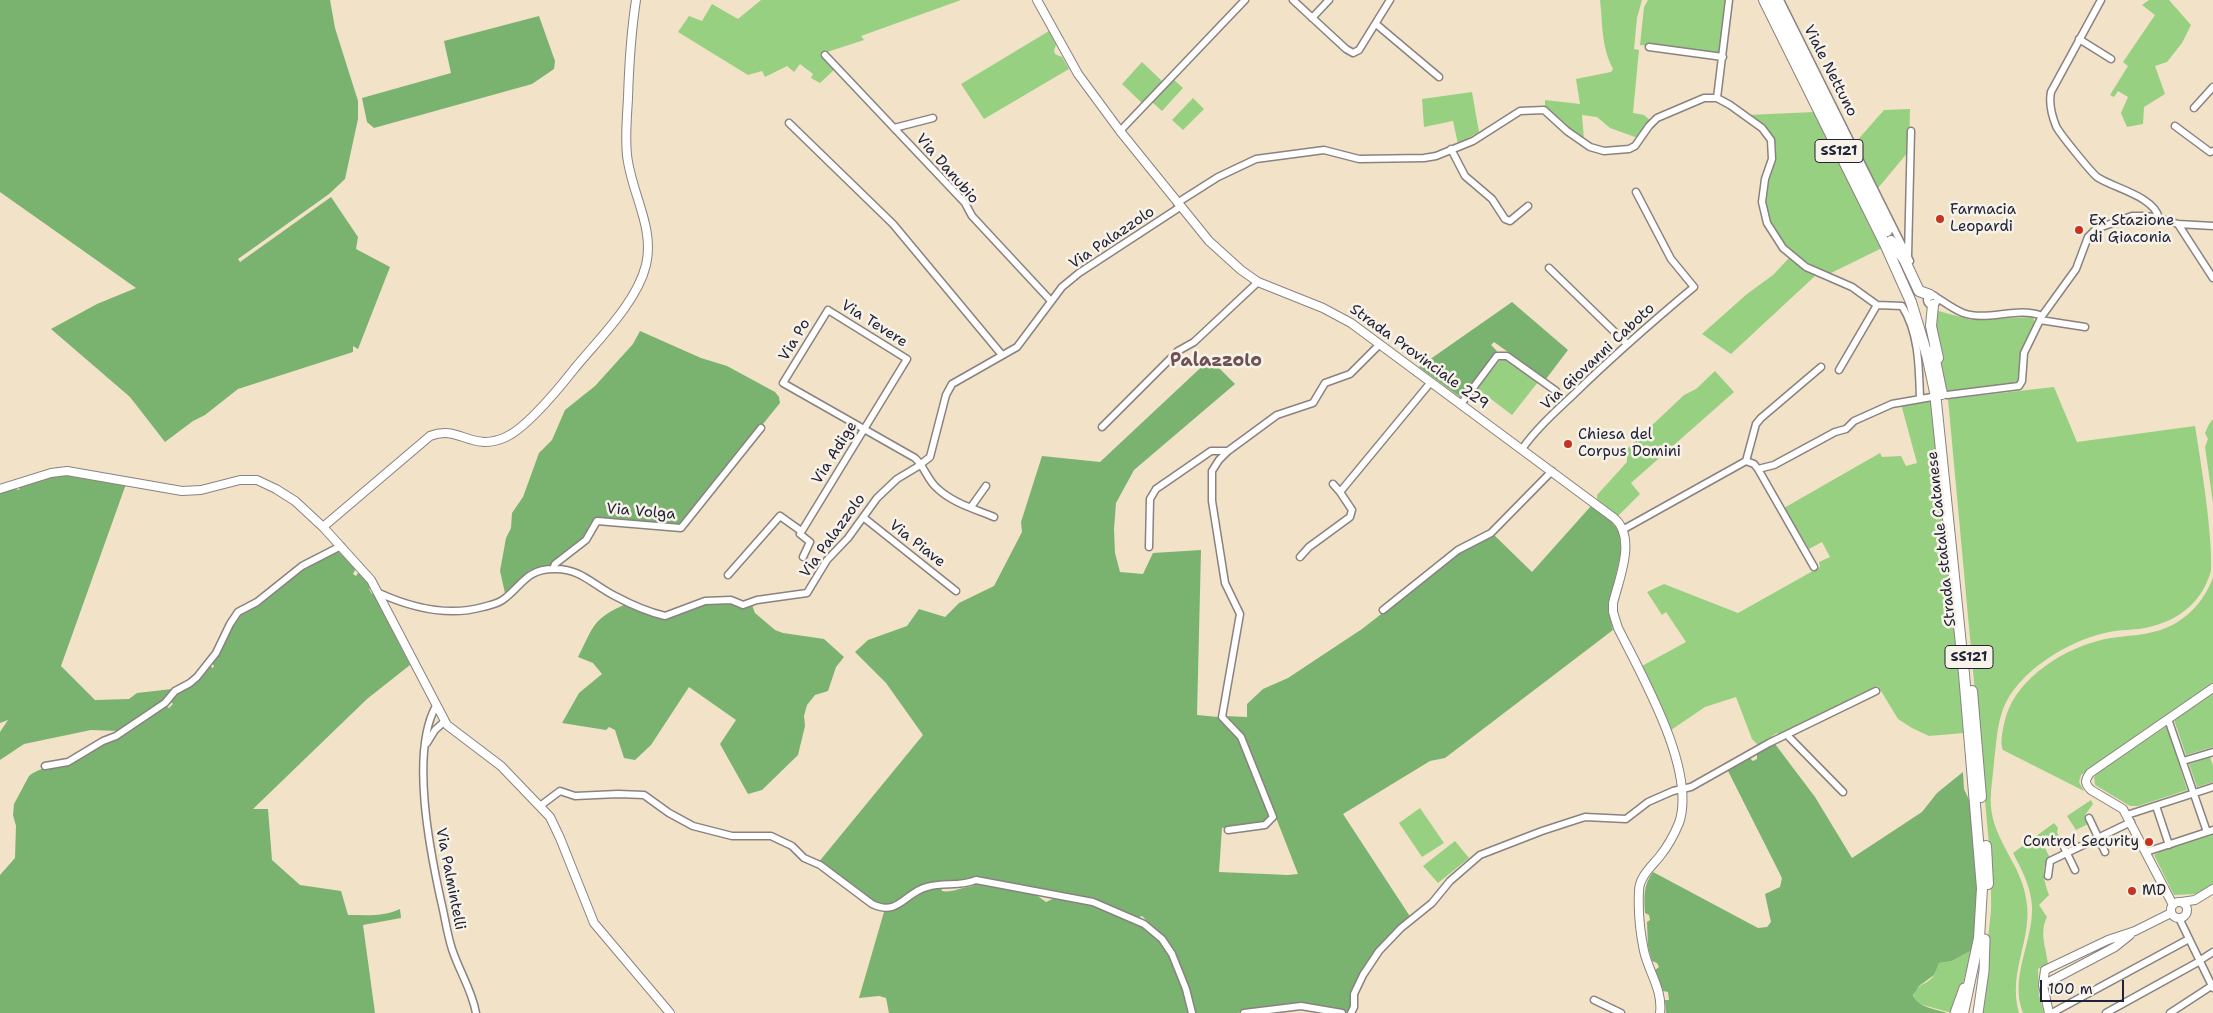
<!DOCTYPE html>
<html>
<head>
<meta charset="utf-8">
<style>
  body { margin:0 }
  #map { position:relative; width:2213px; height:1013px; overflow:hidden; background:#f2e2c7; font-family:"Shantell Sans",sans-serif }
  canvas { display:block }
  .scale { position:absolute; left:2040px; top:980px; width:84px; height:22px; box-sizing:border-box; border:2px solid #22223b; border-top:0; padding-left:6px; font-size:15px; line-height:18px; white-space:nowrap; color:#22223b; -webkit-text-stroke:4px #f7f3e8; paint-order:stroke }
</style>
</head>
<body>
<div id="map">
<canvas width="2213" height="1013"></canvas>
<div class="scale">100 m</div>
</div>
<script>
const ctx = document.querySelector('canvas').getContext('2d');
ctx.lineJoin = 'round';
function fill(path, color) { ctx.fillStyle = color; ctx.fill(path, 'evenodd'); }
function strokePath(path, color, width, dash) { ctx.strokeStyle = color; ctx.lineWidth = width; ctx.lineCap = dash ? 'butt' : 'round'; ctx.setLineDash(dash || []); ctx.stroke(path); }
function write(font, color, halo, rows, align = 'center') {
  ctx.font = font + ' "Shantell Sans",sans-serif'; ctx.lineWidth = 5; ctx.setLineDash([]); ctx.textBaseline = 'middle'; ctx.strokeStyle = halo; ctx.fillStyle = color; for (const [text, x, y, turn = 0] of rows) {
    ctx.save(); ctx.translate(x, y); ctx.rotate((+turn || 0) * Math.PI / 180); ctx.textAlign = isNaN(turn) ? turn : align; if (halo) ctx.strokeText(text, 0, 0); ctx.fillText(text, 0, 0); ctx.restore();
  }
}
fill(new Path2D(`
  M761,0h200l-100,36 3,4 -43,14 14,15 -15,14 -9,-5 2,-4 -13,-10 -6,8 -7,-6 -22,11 -3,-6 -14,4 -70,-43 11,-16 13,5 10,-17 26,15z
  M1600,0h42l-5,18 -3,31 5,1 -6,63 11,2 7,6 -12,15 -4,1 -25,-9 -13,-11 -15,-2 2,25 -39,-32v-8l35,4 -4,-25 35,-7 2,-3c-12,-24 -10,-43 -13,-69z
  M1648,0h79l-6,53 -81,-8 4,-38z
  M2149,0h20l22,25 -9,18 -15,19 -12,4 10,28 -21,13 -1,17 -16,3 -6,-14 7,-16 -10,-6 -4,6 -4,-2 18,-29 -5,-4 32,-47 -13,-10z
  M1049,31l7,14 -2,5 1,4 7,3 7,12 -85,50 -23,-35z
  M1142,62l21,20 -20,22 -21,-20z
  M1173,79l10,9 -21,23 -10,-9z
  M1472,92l7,40 -21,12 -5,-23 -29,6 -2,-28z
  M1193,98l11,11 -21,21 -11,-10z
  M1910,109l-1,42 -31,37 -23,-45 29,-33z
  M1814,112l68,136 -53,26c-38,-17 -72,-49 -61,-94 3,-13 12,-27 4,-41 -5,-9 -17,-17 -24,-24z
  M1789,258l26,18 -84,78 -29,-20 45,-40 26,-19z
  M1935,310l36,10 62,-3 2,6 -14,32 -3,26 -5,4 -66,8 -13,-64z
  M1501,359h4l33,23 -26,33 -29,-22 -3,3 -8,-2z
  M1715,371l19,21 -103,91 9,11 -22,22 -21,-17v-4l30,-33v-13l57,-54 12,-6z
  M2054,387l23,55 118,-16c6,37 18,111 16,145 -10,35 -38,53 -72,58 -11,1 -23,1 -34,4 -37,8 -88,39 -102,76 -6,17 -7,36 -9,53 -1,14 -4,30 -3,45 3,34 30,58 35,91 8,40 -19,73 -7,115h-39l11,-102v-45l-43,-467z
  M1932,401l32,332 -35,3 -17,-8 -14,-9 -20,-33 -65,35 -33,14 -3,-2 -5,3v3l-13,7 -7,-7 -16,-42 -31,10 -34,23 -29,-64 44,-24 -20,-30 -4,3 -15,-23 17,-8 74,29 82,-46 -1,-5 11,-5 -8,-15 -13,7 -25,-41 96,-55 2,4 19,-1 5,10 11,-3 -16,-59h15z
  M2213,419v84l-8,-56 3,-8 -3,-6 4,-9z
  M2213,577v107l-132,91 -2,7 5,9 -81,-41c-4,-9 1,-25 3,-34 13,-40 59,-68 99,-77 21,-4 44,-3 63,-12 21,-9 38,-29 45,-50z
  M2213,694v53l-27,8 -12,-35z
  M2167,726l20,64 -49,16h-8l-35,-21 -1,-8 3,-4z
  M2210,757l3,8v17l-16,5 -8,-23z
  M2091,800l2,4 -8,11 3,9 -12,6 -9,-14z
  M1420,808l24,35 -22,14 -23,-34z
  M2054,823l4,5 -1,4 3,6 -16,8 6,12c-11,9 -5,26 -1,37l-10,10 8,12c-8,16 -1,30 1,47l-10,5 1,26 5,18h-21c-14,-36 10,-70 9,-106 -1,-20 -10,-37 -19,-54z
  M2213,834v50l-17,10 -22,1 -20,-40 9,-5z
  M1455,841l14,17 -31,25 -15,-17z
  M1972,950l-15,55 -5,8 -33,-9 -5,-4c-3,-16 14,-14 20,-25 2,-3 2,-8 5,-12l13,-2z`), '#98d082');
fill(new Path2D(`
  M0,0h330l5,28 23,73v18l-13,60 -16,15 -91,65 2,3 91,-65 27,40 -2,12 34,18 -32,82 -5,-3v6l-115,37 -33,26 -12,6 -28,21 -35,-45 -79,-68 46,-25 39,-16 -136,-96z
  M539,16l16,45 -1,8 -22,15 -158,44 -7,-6 -5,-24 89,-25 -7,-32z
  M1512,302l56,48 -22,29 -52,-37 -3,3 6,6 -34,45 -3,1 -41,-30z
  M640,331l61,27 26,8 48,26 4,5 1,6 -100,123 -83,-8 -3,1 -10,19 -34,29 -20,3 -25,23 -5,-22 6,-33 5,-10 1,-15 11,-16 16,-44 13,-13 13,-30 30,-24 38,-42z
  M1210,359l25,25 -101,86 -18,33 -2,26 1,24 5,19 23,2 10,-21 48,-3 -4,165 21,2 20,20 33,77v3l-6,5 -43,6 -3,44 69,3 10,-1 -50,-128 -24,-30 23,1v-13l16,-15 25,-11 74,-49 95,-74 36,-21 39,38 59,-66 2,-1 19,17 8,12 1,18 -13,57 5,21 -168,128 -15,3 -87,53 68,104 -41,42 -20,51 -2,1 -47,-8 -64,9h-43l-34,-80 -18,-17 -5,2c-48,-22 -111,-31 -163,-41l-4,5 -29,-1 -16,3 -40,24 -15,-8 -52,-37 105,-128 -37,-52 -31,-31 13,-12 39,-14 12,-17 26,8 14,-14 35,-17 28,-54 -1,-10 21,-66 58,6z
  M67,474l59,10 -65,182 34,34 34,-1 8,-6 35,-4 -10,14 -44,28 -27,-1 -67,14 -24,16v-28l8,-12 -8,3v-231l12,-4 7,2 1,-4 32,-11z
  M338,551l18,17 -3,6 3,2 3,-4 12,15 -2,2 3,5 2,-1 36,72 -43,34 -114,110h15l4,51 28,25 41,6 7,24c19,0 35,2 52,-6l1,9 -38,7 12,88h-375v-138l15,-17 1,-32 -3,-11 1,-11 15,-28c7,-6 20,-10 29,-9l108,-61 3,2 4,-4 -3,-3 9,-9 15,-8 16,-18 3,2 1,-2 -2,-3 24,-42 7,-8 10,-5 49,-39z
  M729,602l23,3 3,8 20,17 8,3 41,6 20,18 -8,10 -8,24 -13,4 -8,10 -3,11 1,10 -7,29 -36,35 -14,4 -28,-50 16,-24 -47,-33 -38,58 -16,15 -11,-2 -9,-28 -6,-3 -3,3 -44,-7 17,-30 23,-19 -9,-11 -15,-6c16,-31 14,-38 48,-53l43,13 38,-14z
  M1775,744l40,53 37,61 70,-46 15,-19 26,-21 1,17 7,15 5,65v46l-4,35 -20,11 -13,2 -5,12 -15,11 -6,9c3,12 23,14 34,18h-281l-1,-13h4l-1,-8 -5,-1 -8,-21 4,-3 -2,-4 -5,-2 -4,-15 -1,-24 3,-2 -1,-5 -4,-2c-1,-15 -2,-28 8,-41l105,56 9,-1 4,-5 -6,-28 15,-7 2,-9 -54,-107 22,-13 3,3 4,-2v-6z
  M976,882l59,12 11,8 11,-5 36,8 47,19 20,17 7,9 18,40 5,23h-301l-3,-15 -7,-2 -20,2 25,-86c16,-1 27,-13 41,-21 4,-3 10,-3 16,-4l1,4c9,2 21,-4 31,-5z`), '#7ab270');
const minor = new Path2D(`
  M1293,0l53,49 7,4 6,-3 31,-50
  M1780,0l130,261
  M2101,0l-50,92c-2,10 1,24 5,34 3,7 35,46 41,51 16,11 57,19 62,41
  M1312,18l17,-18
  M1376,24l63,53
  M2079,39l32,20
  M1649,47l74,10
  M825,55l140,148 7,13 79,85
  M1717,98l12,-98
  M2194,108l19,-21
  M789,123l104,101 109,131
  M2175,126l35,26 3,-1
  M894,128l39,-10
  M1120,131l125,-131
  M1451,149l14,27 27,23 13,20 5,2 18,-15
  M1177,203l41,-26 38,-18 68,-9 35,9 65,-1 12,-2 37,-15 47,-30 24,-1 23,21 23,16 14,4 25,-2 6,-3 14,-20 8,-8 47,-20h13l13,7 32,23 9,12 1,19 -7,20 -3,23 5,21 16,25 23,19 46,20 25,18 25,1c17,27 17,61 18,93
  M2178,224l35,54
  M1908,256l3,-125
  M1549,268l78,76
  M1927 300a5 5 0 1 1 10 0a5 5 0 1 1-10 0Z
  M1936,297c8,5 17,12 27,16 25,9 54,-7 79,3l34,-47 12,-32 8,-8 36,-13h10l13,1 23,7 35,2
  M2040,320l45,7
  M1839,370l38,-65
  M1947,395l72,-9 3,-5 2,-28 18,-37
  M1461,404l36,-48h10l49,35
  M1102,427l76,-76 16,-9 64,-60
  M1522,449c14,-20 32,-36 50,-53 39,-38 80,-74 122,-109l-23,-28 -35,-67
  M1228,451l-9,9 -7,11v30l13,82 15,31 -18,103 19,20 32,80 -8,8 -37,5
  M1746,461l8,3 4,5 56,98
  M1758,469l16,-4 61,-33 11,-3 8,-8 38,-17 40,-7
  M1333,484l7,8
  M971,507l15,-21
  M863,517l93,74
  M1624,529l122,-68 10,-37 5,-6 60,-51
  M1149,547l1,-48 6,-10 55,-38h17l49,-36 36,-12 12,-20 25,-9 30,-30
  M803,557l7,-15 -10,-8 107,-175 -79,-49 -45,73 132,75c10,9 12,22 23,31 15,14 37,20 56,28
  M1300,557l9,-10 41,-30 2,-7 -12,-18 91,-110
  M553,569l2,-5 31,-24 11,-19 84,7 80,-100
  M728,575l52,-59 21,15
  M379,593c33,15 68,24 104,14 7,-2 15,-3 21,-8 19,-15 23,-30 50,-30 26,-1 39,16 61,27 15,8 33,16 50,20l40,-15 26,-1 12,5 14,-5 50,-7 20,-33 21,-22 29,-40 20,-19 20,-12 13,-10 16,-62 6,-11 65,-37 45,-60 17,-14 101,-66
  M1383,610l75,-60 33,-17 61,-62
  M436,706c-26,46 -6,145 5,195 4,16 6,33 11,48 7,22 20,41 24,64
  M2168,719l39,113
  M1787,735l56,57
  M427,743l8,-13 10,-9
  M2183,761l30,-9
  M45,766l23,-4 35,-21 13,-5 49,-33 10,-12 15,-8 7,-6 19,-24 14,-29 8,-12 19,-10 45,-36 39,-20
  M540,806l20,-15 15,5 43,-2 26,1 25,18 24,13 39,10h39l21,10 12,12 16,7 52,39c27,13 33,-12 55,-17 17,-5 33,0 49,-7l117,22 51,22 18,15 10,15 14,35 6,24
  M2156,806l13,39
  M2127,815l86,-28
  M2089,818l16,34
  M2061,841l14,29
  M2146,852l67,-22
  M2048,876l2,-15 81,-39
  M2179,918l34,70
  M2199,961l14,-9
  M1594,1000l27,13
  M1244,1013l57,-7 41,7
  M1351,1013l3,-6v-13l9,-19 16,-24 22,-23 31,-25 18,-22 30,-26 62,-24 43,-14 41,2 22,-17 25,-11 18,-4 78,-44 107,-52
  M2052,1013l137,-74
  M2106,1013l94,-52
  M2170,1013l43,-28`);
const tertiary = new Path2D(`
  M1037,0l41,74 42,57 89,110 32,29 17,12 65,26 28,15 263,195c23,19 5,61 -1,85v9l5,16c24,48 79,143 61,195 -5,12 -11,23 -19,33 -8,10 -21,21 -21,35 -1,19 1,41 5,60 5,22 19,39 16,62
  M0,489l51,-16 16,-2 115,20 19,-1 39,-10h17l19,9 19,12 28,26 48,53 76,145 54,41 49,51 10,21 34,85 76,90
  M323,527l107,-91c30,-12 41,17 76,1 22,-10 54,-50 69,-69 24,-29 62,-66 71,-103 9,-38 -15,-72 -19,-110 -2,-19 0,-38 1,-57 1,-33 3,-65 8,-98
  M2171 910a8 8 0 1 1 16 0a8 8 0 1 1-16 0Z
  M2181,902l14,-2 18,-11
  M2173,905l-50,-96 -32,-19c-7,-7 -6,-10 -1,-17l123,-85
  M2043,985l72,-38 15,-12
  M2049,1013l-6,-28 2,-15 63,-30 27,-9 36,-18`);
const secondary = new Path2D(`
  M1955,1013l9,-25
  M1978,1013l6,-42 1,-32`);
const primary = new Path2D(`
  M1764,0l121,244 26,58 16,53 8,37 29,282 18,214 -3,50 -16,75
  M1772,0l115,231
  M1891,241l13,18 15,32 11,4
  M1933,305l-2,21 7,32
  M1933,351l9,43
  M1972,691l9,106
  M1986,846l2,38`);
strokePath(minor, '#8a8281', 9);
strokePath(tertiary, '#8a8281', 10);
strokePath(secondary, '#8a8281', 11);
strokePath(primary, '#8a8281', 12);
strokePath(minor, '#fff', 6);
strokePath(tertiary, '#fff', 8);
strokePath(secondary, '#fff', 9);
strokePath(primary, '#fff', 10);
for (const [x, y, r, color] of [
  [1940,219,5,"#c8321e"],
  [2079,230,5,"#c8321e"],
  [1568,444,5,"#c8321e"],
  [2149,842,5,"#c8321e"],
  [2132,891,5,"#c8321e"]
]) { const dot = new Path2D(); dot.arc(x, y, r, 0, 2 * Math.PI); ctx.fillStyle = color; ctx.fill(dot); strokePath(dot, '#f7f3e8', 2); }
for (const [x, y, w] of [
  [1839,151,48],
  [1969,657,48]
]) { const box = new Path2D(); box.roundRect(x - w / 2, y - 11.5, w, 23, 4); ctx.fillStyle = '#f7f3e8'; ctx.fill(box); strokePath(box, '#22223b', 1); }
write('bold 14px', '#22223b', null, [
  ["SS121",1839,151],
  ["SS121",1969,657]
]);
write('15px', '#22223b', '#f7f3e8', [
  ["Viale Nettuno",1830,71,63],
  ["Via Danubio",947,169,49],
  ["Via Palazzolo",1112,238,-34],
  ["Via Tevere",874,324,32],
  ["Via Po",795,340,-59],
  ["Strada Provinciale 229",1419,357,36],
  ["Via Giovanni Caboto",1598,357,-43],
  ["Via Adige",835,453,-58],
  ["Via Volga",641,512,5],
  ["Via Palazzolo",833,536,-54],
  ["Strada statale Catanese",1942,539,-96],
  ["Via Piave",917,544,38],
  ["Via Palmintelli",450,879,79]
]);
write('15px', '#22223b', '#f7f3e8', [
  ["Farmacia",1950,210],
  ["Leopardi",1950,227],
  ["Ex Stazione",2089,221],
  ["di Giaconia",2089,238],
  ["Chiesa del",1578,435],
  ["Corpus Domini",1578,452],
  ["Control Security",2139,842,"right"],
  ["MD",2142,891]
], 'left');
write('bold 18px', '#6e5157', '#f7f3e8', [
  ["Palazzolo",1216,361]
]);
</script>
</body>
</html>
